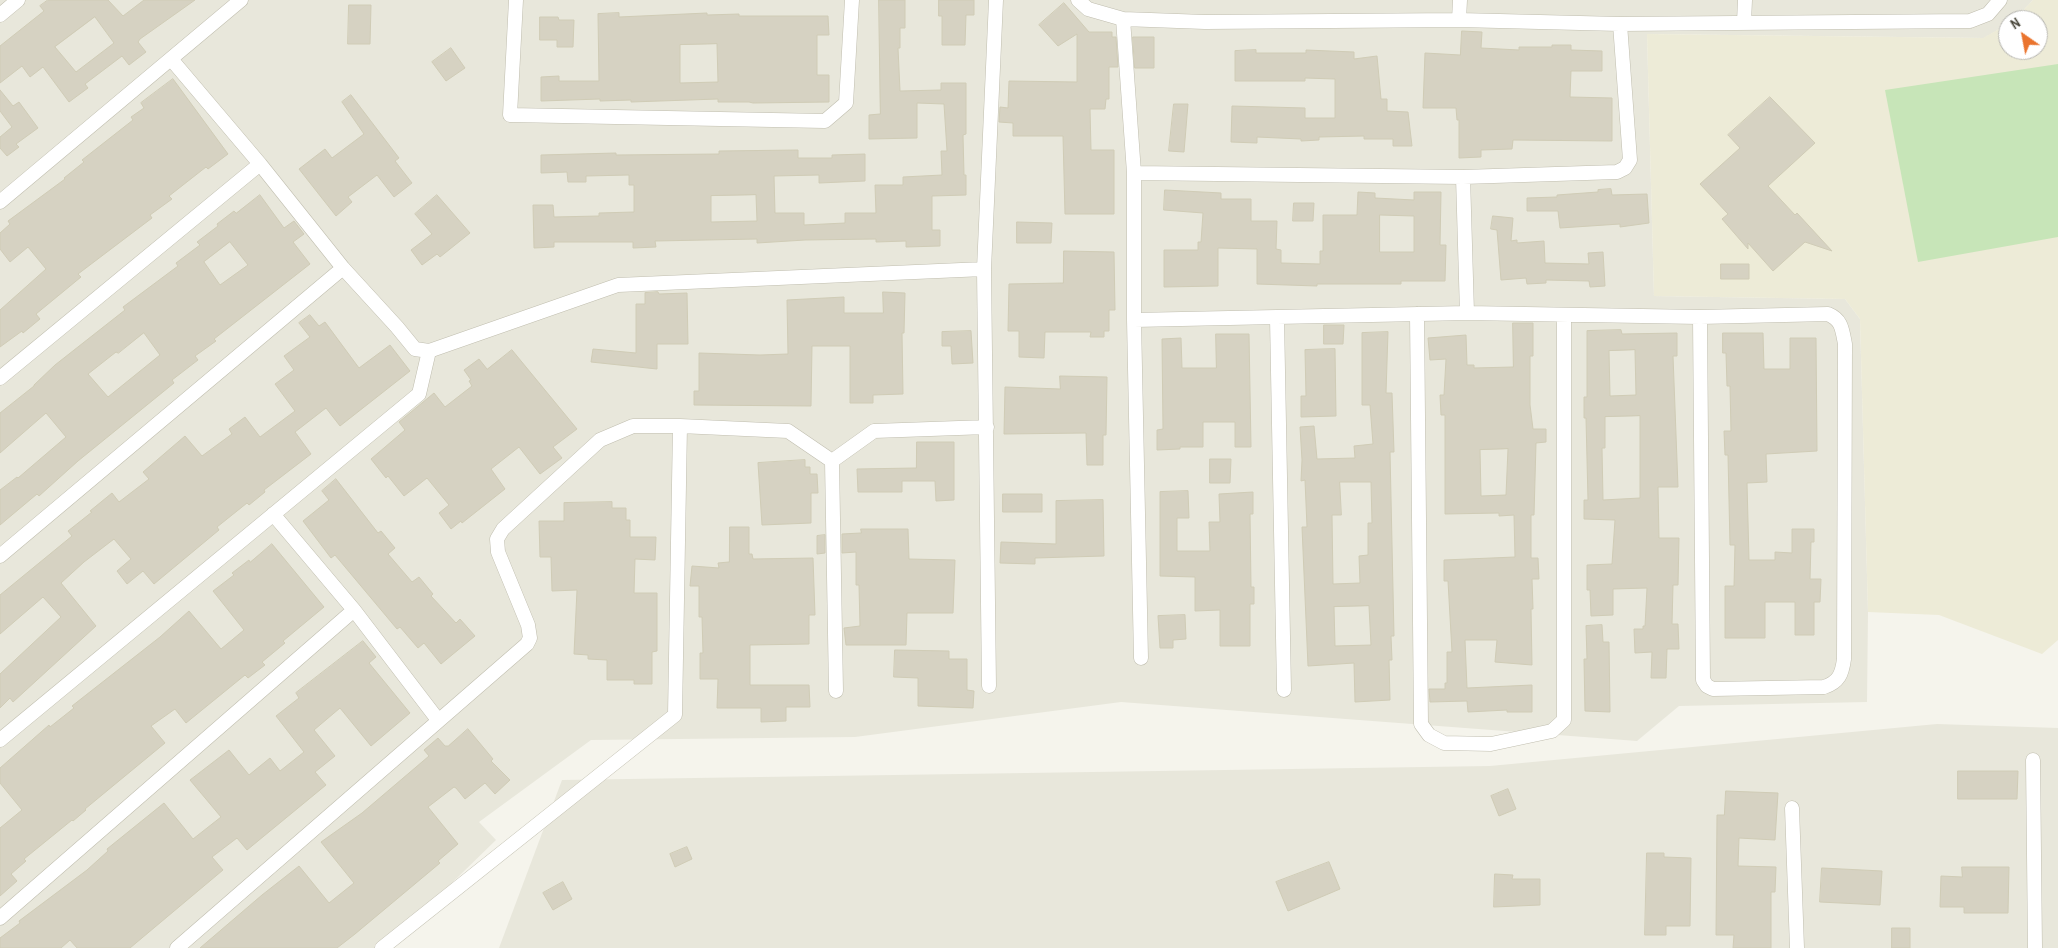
<!DOCTYPE html>
<html>
<head>
<meta charset="utf-8">
<style>
  body { margin:0 }
  #map { position:relative; width:2058px; height:948px; overflow:hidden; background:#f5f4ec; font-family:"Archivo Narrow",sans-serif }
  canvas { display:block }
  .north { position:absolute; left:1998px; top:10px; width:50px; height:50px; box-sizing:border-box; background:#fff; border:1px solid #b6b5b0; border-radius:50%; rotate:327deg; font-size:14px; font-weight:700; line-height:20px; text-align:center; color:#49463a }
  .north::after { content:''; display:block; margin:auto; width:18px; height:22px; background:#ea742e; clip-path:polygon(50% 0,100% 100%,50% 72%,0 100%) }
</style>
</head>
<body>
<div id="map">
<canvas width="2058" height="948"></canvas>
<div class="north">N</div>
</div>
<script>
const ctx = document.querySelector('canvas').getContext('2d');
ctx.lineJoin = 'round';
function fill(path, color) { ctx.fillStyle = color; ctx.fill(path, 'evenodd'); }
function strokePath(path, color, width, dash) { ctx.strokeStyle = color; ctx.lineWidth = width; ctx.lineCap = dash ? 'butt' : 'round'; ctx.setLineDash(dash || []); ctx.stroke(path); }
fill(new Path2D(`
  M0,0h2033l-19,20h-6v4l-24,14 -337,-4 7,262 191,3 15,20 8,293 -1,90 -188,4 -42,35 -516,-39 -266,35 -264,3 -112,82 17,18 -111,108h-385z
  M1937,724l121,4v220h-1559l63,-168 928,-14z`), '#e8e7db');
fill(new Path2D(`
  M2033,0h25v640l-16,14 -103,-39 -71,-3 -8,-293 -15,-20 -191,-3 -7,-262 336,4 25,-14v26h30v-30h-24z`), '#edebd7');
fill(new Path2D(`
  M2058,64v173l-140,25 -33,-172z`), '#c7e5b8');
const building = new Path2D(`
  M48,0h60l15,16 21,-16h51l-55,39 -2,3 8,10 -17,13 -7,-9 -37,28 3,4 -19,14 -26,-35 -13,10 -8,-11 -22,17v-37l44,-35 -4,-5zM95,17l19,26 -38,29 -21,-25z
  M879,0h26v28h-5v20h-2l2,43 41,-1v-7h25v51l-3,1 1,40h2v20l-34,1v34h8v16l-34,1v-6l-30,1v-3l-71,1 -48,3v-4l-102,2 1,6 -23,1v-6h-79v5l-20,1 -1,-43h20l1,12 45,-1v-3l35,-1v-27h-5v-10l-43,1v6h-18l-1,-10 -26,1v-18l75,-2v2l103,-1v-3l79,-1v8h34v-3l33,-1v27l-46,2v-8l-45,1 1,37h29v12l41,-2v-10h31l-1,-28h28v-8l39,-2 -1,-24h6l-3,-47 -27,-1v35l-48,1v-24l11,-1zM756,195l1,26 -46,1v-26z
  M939,0h35v15h-8l-1,30h-23v-29h-3z
  M1064,3l25,29h23v5h4l2,30h-9v32h-3l-1,10h-15l1,41h23v64h-49l-2,-78h-50v-13l-14,-1 1,-15 8,1 1,-27 68,1v-48l-19,12 -19,-21z
  M349,5h22l-1,39h-22z
  M619,13v4l88,-4v2l32,-1v2h89l1,19h-12v40h12v27l-76,1 -4,-1h-31v-3l-87,3v-2l-31,1v-2l-59,2v-24l18,-1v5h40l-1,-67zM717,44l1,38 -38,1v-38z
  M540,17h18l1,3h15l-1,27h-16v-7h-17z
  M1462,31l20,1 -1,16 38,2v-3h33v-2h19v5l31,1v20h-31l-1,26 42,1v43l-99,-1 -1,9 -31,1v7l-22,1v-38h-2l-1,-12h-33l2,-55 35,2z
  M1133,37h21v31h-19z
  M451,48l14,20 -19,13 -14,-19z
  M1256,50v3h50v-3l48,2v7l23,-3 4,43h6v12l21,1 4,34h-19v-7h-29v-3l-45,1v3l-18,1v-2l-44,-2v6l-26,-1 1,-36 73,2v10h30v-39l-30,-1v3h-70v-30z
  M173,79l55,75 -20,15 -2,-2 -37,29 3,3 -22,16 2,3 -74,56 3,3 -45,37 4,5 -17,14 -1,-2 -22,16v-37l46,-41 -18,-22 -18,15 -10,-13v-16l10,-9 -2,-3 57,-42 -1,-1 20,-16 -2,-2 51,-40 -2,-3 13,-9 -3,-5z
  M0,90l13,16 6,-4 19,26 -22,16 3,3 -12,9 -7,-8v-11l12,-10 -12,-16z
  M351,95l48,63 -4,3 17,22 -18,14 -17,-22 -29,22 4,5 -16,14 -37,-47 26,-20 7,9 32,-24 -22,-32z
  M1770,97l45,46 -47,43 27,29 2,-2 35,38 -27,-9 -32,29 -25,-28v6l-26,-30 6,-5 -28,-30 40,-36 -12,-13z
  M1174,104h14l-4,48 -15,-1z
  M1611,189l1,6 35,-1 2,29 -29,4v-3l-60,4 -2,-17h-31v-13l30,-1v-2l41,-3v-2z
  M1165,190l56,3v6h30v22h26l-1,28 5,1v13l39,1v-13h3v-36h34l1,-23 17,1v5l39,2v-8h27l-1,53h6l-1,36h-44v3h-84v2l-60,-2v-35l-39,-1v38l-54,1v-37h34v-8h3l2,-29 -39,-3zM1380,215l34,1v36h-34z
  M260,195l24,33 10,-7 10,13 -11,8 17,22 -96,75 2,2 -21,15 3,4 -26,20 2,3 -96,78 -39,35 -2,-2 -37,31v-35l17,-13 1,1 48,-41 -20,-24 -46,40v-40l34,-27v-1l21,-20 70,-55 -2,-3 55,-41 -2,-3 24,-18 -3,-3 21,-16 -1,-2 17,-13 2,2zM230,242l18,23 -28,20 -16,-23zM144,333l16,22 -52,42 -20,-23 28,-22 2,1z
  M437,195l33,38 -30,24 -3,-3 -15,11 -11,-15 21,-16 -17,-20z
  M1294,203h20l-1,18h-20z
  M1493,216l20,2 -2,23 6,-1v3l27,-2 1,22 44,1 -1,-11 15,-1 2,34 -15,1 -1,-6 -43,-1v3l-19,1 -1,-6 -25,2 -4,-50 -6,-1z
  M1017,222l35,1 -1,20h-34z
  M1064,251l50,1 1,58h-6v21h-5v6h-14l1,-5h-46l-1,26 -25,-1v-26h-11l1,-47 54,-1z
  M1721,264h28v15h-28z
  M658,292l1,2 28,-1 1,51h-31v25l-66,-7 2,-13 43,4v-49h9v-11z
  M883,292l22,1 -1,40h-2l1,61 -30,1v8h-23v-57h-38l-1,60 -117,-1v-14h5v-38l61,2 28,-1 -1,-54 57,-3v16h39z
  M310,315l9,11 6,-4 34,46 31,-23 20,26 -70,55 -14,-18 -31,24 16,22 -47,36 1,2 -16,13 -2,-2 -30,24 2,3 -65,54 -11,-13 -16,13 -10,-13 14,-12 -17,-20 -30,23 -23,21 35,43 -83,76 -3,-4 -10,10v-34l61,-57 -18,-20 -43,37v-39l72,-59 -4,-5 24,-19 -2,-1 22,-18 7,9 30,-23 -6,-7 42,-36 17,20 30,-22 -3,-5 16,-12 15,20 35,-26 -20,-27 19,-14 -10,-14 26,-19 -11,-14z
  M1513,323h20v33h-3v49l3,24h13v13l-10,1 -2,72h-3v43h7l1,21h-7l1,30h-2l1,56 -37,-3 2,-22h-32l2,48 65,-3v27h-25v-2l-39,2 -1,-11 -37,1 -1,-13h16v-6h2v-31h5l-4,-71h-4v-21l71,-3 -1,-42 -15,1v-3l-54,1v-99h-4l-1,-20h4l2,-36 -16,1 -2,-22 38,-3 1,30h7v3l39,-1zM1508,449l-2,46 -25,1 -1,-46z
  M1324,325h20l-1,19h-19z
  M1621,330l1,4 55,-1v23h-4l5,131h-20l1,51h20l-1,47h-5l-1,39h6l1,25h-12l-1,29h-15l1,-26 -17,1 -1,-24h9v-3h2l2,-38 -34,1v26l-22,1 -1,-26h-3v-25l25,-1 3,-44 -31,-1v-19h4l-2,-82h-2v-21h3v-66zM1635,350l1,45 -26,1 -1,-45zM1640,416v82l-37,2 -1,-52h3v-31z
  M971,331l2,32 -21,1 -1,-18h-9v-14z
  M1388,332l-2,61h6l2,59h-4l4,184h-3l1,24h-3l1,40 -35,2 -1,-39 -46,3 -6,-139h5l-2,-47 -4,1 1,-21 -2,-33 14,-1 3,33 38,-1 -1,-12 19,-2 -3,-39h-8v-72zM1340,482h31l1,41h-4v32l-9,1 1,27 -27,1 -1,-69h9zM1369,606l2,39 -36,1 -1,-39z
  M1723,333h40l1,36h26v-31h26l1,113 -51,3 1,28 -20,1 2,77h26v-8l17,1v-24h22v13h-3l-1,37h11l-1,23h-6v33h-19v-33h-30v36h-40v-52h9l1,-41h-5l-2,-90h-3l-1,-24h7l-1,-45h-3l-1,-33h-3z
  M1216,334h33l2,113h-16v-25h-32v25h-23v2l-23,1v-20l6,-1 -1,-90 19,-1 1,30h34z
  M1335,349l1,67 -35,1v-21h5l-1,-46z
  M512,350l65,79 -24,18 9,11 -22,16 -21,-27 -28,22 14,20 -43,34 -1,-2 -10,8 -12,-16 10,-8 -22,-27 -23,18 -16,-20 -2,2 -15,-19 34,-29 -6,-8 35,-29 11,14 27,-21 -3,-5 2,-1 -7,-10 15,-11 8,10z
  M1060,376l47,1 -1,58h-3v30h-16l-1,-32 -82,1 1,-47 55,2z
  M917,442h37v58l-18,1 -1,-20h-33v11h-44l-1,-23 59,-1z
  M1210,459h21l-1,24h-20z
  M805,460v7h5v7h7l1,19h-7v30l-49,2 -4,-62z
  M336,479l42,54 3,-2 14,17 -7,6 24,28 7,-5 14,17 -2,2 25,27 4,-4 15,17 -34,28 -17,-21 -6,5 -18,-21 -3,2 -62,-74 -4,3 -28,-37 26,-21 -7,-9z
  M1188,491l1,27h-12v33h33l-1,-29h11l-1,-28 34,-2v22h-3l1,73h3v17h-4v42h-30v-36l-25,1v-34l-35,-1v-84z
  M1003,494h39v18h-39z
  M1103,500l1,56 -69,2v6l-35,-1 1,-21 55,2v-43z
  M612,502v6h14v12h4v17h26l-1,23 -20,-1 -1,34h23v58l-5,1v32h-18v-4h-27v-20l-19,-1v-4l-14,-1 3,-64 -25,1 -1,-34h-11l-1,-36h25v-18z
  M730,527h19v27h3l1,5 60,-1 2,57h-6v29l-59,1v40h59l1,22h-24v14l-25,1v-14h-44l1,-29h-18v-26h3l-1,-36h-3v-31h-9l2,-20 27,2 -1,-5 11,-1z
  M861,529h47l1,30 46,1 -2,53h-46l-1,32h-60l-2,-17 16,-2 -1,-41h-3v-33l-14,1v-19l19,-1z
  M825,535v18l-8,1v-18z
  M272,544l52,63 -41,34 2,2 -23,19 3,3 -17,13 -3,-3 -59,48 -11,-14 -24,17 14,17 -80,66 1,1 -13,11 -1,-1 -48,39 2,2 -15,13 6,7 -17,15v-68l22,-18 -22,-27v-15l49,-43 1,2 24,-19 -2,-2 88,-69 29,-26 32,38 23,-19 -31,-39 21,-16 -2,-2 17,-13 1,2z
  M1185,615l1,24 -13,1v8h-13l-2,-32z
  M1602,625l1,17h6l1,70 -25,-1 -1,-52h3l-1,-33z
  M363,641l13,16 -7,6 41,50 -39,33 -31,-38 -26,22 21,26 -20,16 11,13 -79,65 -10,-12 -25,19 11,13 -93,78h-53l-7,-8 -9,8h-61v-10l20,-15 -1,-2 68,-51 21,-19 -1,-2 57,-46 29,36 28,-22 -31,-37 39,-30 20,25 21,-17 10,13 24,-19 -28,-36 23,-18 -3,-5z
  M895,650l54,1v8h18v31l7,1 -1,17 -55,-2v-28l-24,-1z
  M468,729l25,30 -2,2 19,19 -15,14 -10,-11 -20,16 -9,-11 -2,-1 -26,20 30,37 -20,17 2,2 -85,71 -18,14h-137l62,-53 37,-29 30,37 25,-20 -33,-41 41,-29 67,-57 -5,-6 14,-12 7,8h3z
  M1958,771h60l-1,28h-59z
  M1508,789l8,20 -17,7 -8,-20z
  M1726,791l52,2 -3,47 -36,-2 -1,28 38,1 -1,25h-4v56h-38l1,-13h-18l1,-120h7z
  M687,847l5,12 -17,8 -5,-13z
  M1647,853h17v4l27,1 -1,68h-24v9h-21z
  M1329,862l11,27 -52,22 -12,-29z
  M1962,867h47l-1,46h-44v-6h-24l1,-31 21,1z
  M1822,868l60,3 -2,34 -60,-3z
  M1495,874l18,1 -1,4h28v26l-46,2z
  M563,882l9,17 -19,11 -10,-17z
  M1892,928h18v20h-18z`);
fill(building, '#d6d2c2');
strokePath(building, '#d0ccb6', 1);
const minor = new Path2D(`
  M516,0l-6,115 315,6 21,-18 6,-103
  M1078,0l10,9 35,10 82,3 254,-2 161,4 350,-3 18,-7 12,-14
  M0,15l18,-15
  M1123,19l11,154v147l7,338
  M1459,20l1,-20
  M1744,22l1,-22
  M1134,173l329,4 154,-5 8,-4 5,-8 -10,-136
  M1463,177l4,136
  M0,202l241,-202
  M984,269l5,417
  M1417,314l4,410 8,11 15,8 47,1 61,-13 12,-11v-405
  M1277,318l7,372
  M1134,320l333,-7 233,4 128,-3c14,6 14,15 17,30l-1,315c-2,15 -5,23 -20,28l-111,2 -6,-3 -4,-6 -3,-363
  M429,351l189,-66 366,-16 12,-269
  M0,378l260,-214
  M832,461l4,230
  M273,514l81,96 84,110
  M0,556l343,-288
  M0,740l419,-346 10,-43 -14,-2 -18,-22 -54,-59 -83,-104 -89,-105
  M2033,760l2,188
  M1792,808l5,140
  M0,918l354,-308
  M177,948l350,-304 3,-6 -2,-13 -30,-73 -1,-13 6,-10 97,-89 33,-14h47l108,5 44,30 42,-30 113,-4
  M382,948l293,-233 5,-289`);
strokePath(minor, '#c0beaf', 15);
strokePath(minor, '#fff', 14);
</script>
</body>
</html>
